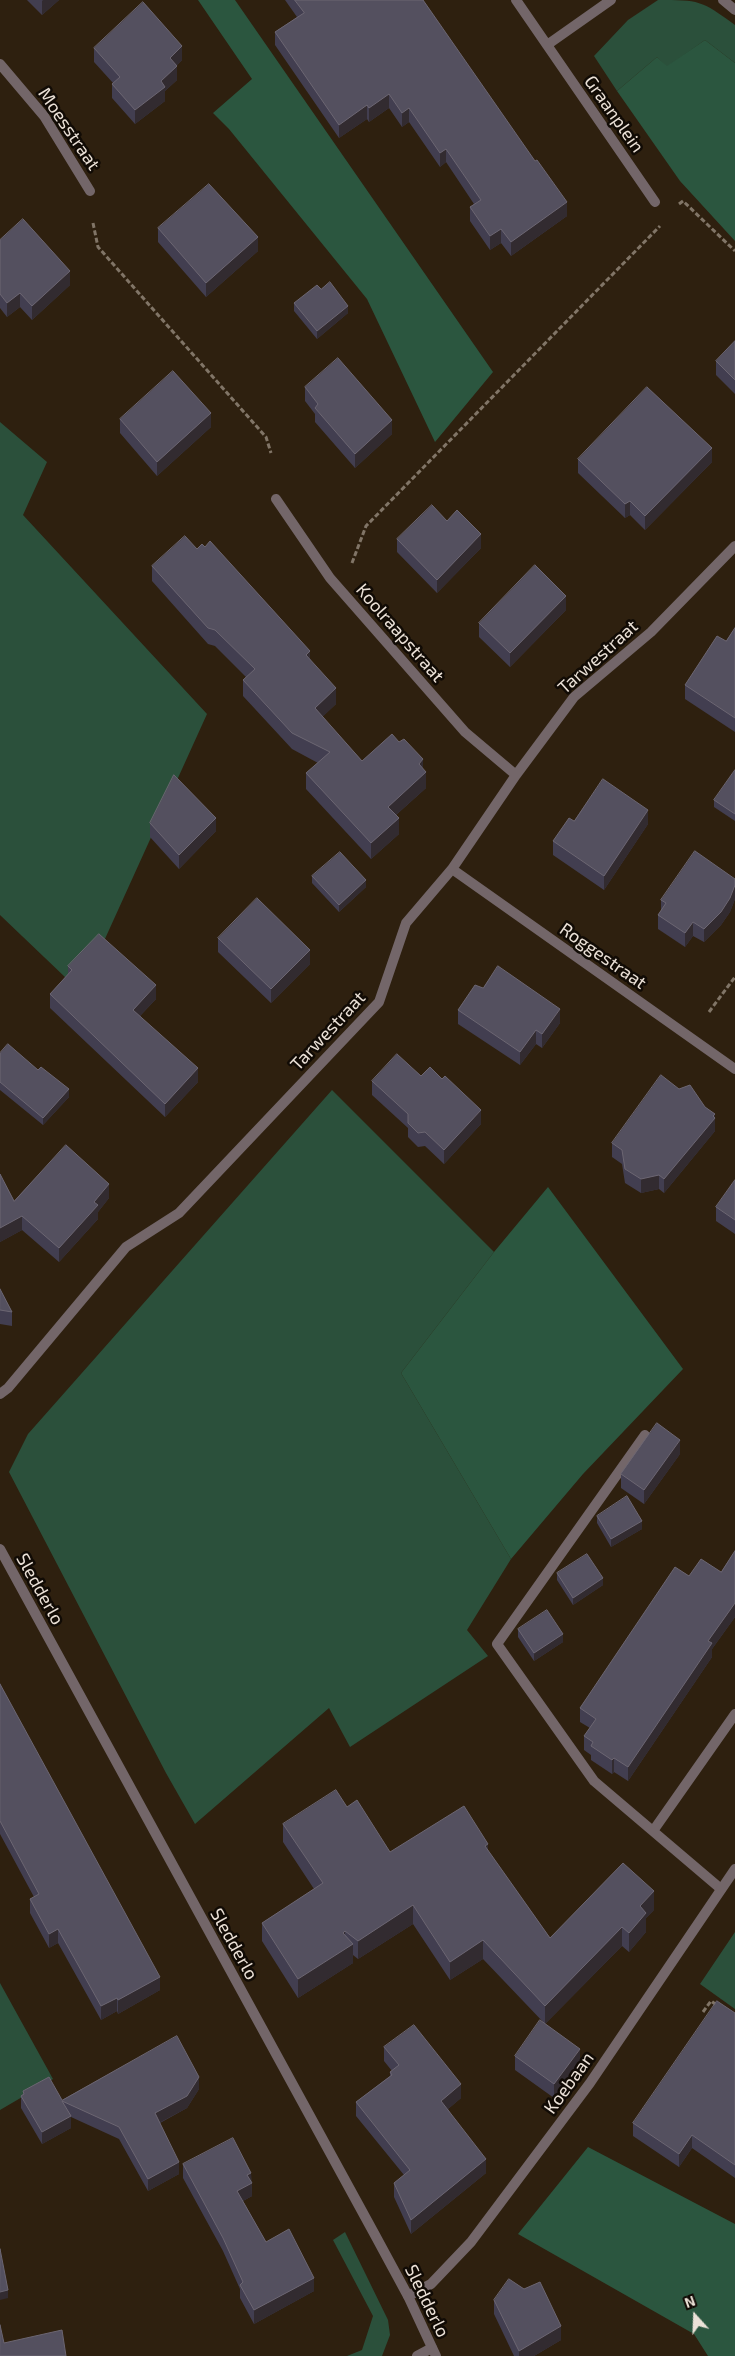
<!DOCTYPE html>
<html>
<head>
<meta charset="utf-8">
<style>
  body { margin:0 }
  #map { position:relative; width:735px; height:2356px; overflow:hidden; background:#2e200f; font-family:"Exo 2",sans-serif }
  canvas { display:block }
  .north { position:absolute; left:670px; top:2291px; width:50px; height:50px; -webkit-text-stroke:4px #110b05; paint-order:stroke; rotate:340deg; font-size:14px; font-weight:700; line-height:20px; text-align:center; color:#ebe1d7 }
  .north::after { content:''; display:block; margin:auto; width:18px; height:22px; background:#ebe1d7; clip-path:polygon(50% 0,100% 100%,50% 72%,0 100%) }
</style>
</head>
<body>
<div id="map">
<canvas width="735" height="2356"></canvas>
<div class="north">N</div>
</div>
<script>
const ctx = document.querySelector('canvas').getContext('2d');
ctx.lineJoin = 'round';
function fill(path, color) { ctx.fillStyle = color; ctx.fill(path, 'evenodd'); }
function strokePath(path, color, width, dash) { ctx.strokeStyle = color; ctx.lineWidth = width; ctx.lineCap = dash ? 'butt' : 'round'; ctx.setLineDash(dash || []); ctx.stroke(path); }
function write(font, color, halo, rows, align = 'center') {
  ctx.font = font + ' "Exo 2",sans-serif'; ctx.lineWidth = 5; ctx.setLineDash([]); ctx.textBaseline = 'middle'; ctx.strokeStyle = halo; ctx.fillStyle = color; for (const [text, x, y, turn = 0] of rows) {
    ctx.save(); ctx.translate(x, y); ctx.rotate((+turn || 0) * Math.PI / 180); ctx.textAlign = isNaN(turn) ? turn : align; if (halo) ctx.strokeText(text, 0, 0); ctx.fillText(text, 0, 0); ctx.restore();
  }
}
fill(new Path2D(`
  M658,0c41,0 43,0 77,25v38l-30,-23 -38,27 -10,-10 -40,34 -23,-35 34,-36z
  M0,422l47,40 -24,53 184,199 -103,227 -38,37 -66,-63z
  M332,1090l162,162 -93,121 110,186 -44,71 21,26 -138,91 -21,-39 -134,116 -29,-51 -157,-301 19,-38z
  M735,1932v77l-35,-25z
  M0,1983l53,96 -53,31z
  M345,2232l43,88 2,15 -8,21h-35l15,-6 11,-34 -40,-76z`), '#2b503b');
fill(new Path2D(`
  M198,0h37l258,372 -58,70 -68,-143 -138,-170 -16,-16 39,-34z
  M705,40l30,23v178l-55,-60 -63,-90 40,-34 10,9z
  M548,1187l135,182 -100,105 -72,85 -110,-186 93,-121z
  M588,2147l147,77v132h-27l-14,-22 -176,-100z`), '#2b563f');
strokePath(new Path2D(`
  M679,204l4,-3 52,50
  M93,223l5,24 168,190 5,16
  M352,563l14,-37 294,-300
  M709,1012l26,-35
  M703,2012l8,-11 7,5`), '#817567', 3, [5, 2.5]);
strokePath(new Path2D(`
  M645,1435l-148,209 97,137 127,108
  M653,1831l82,-117`), '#736669', 10);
strokePath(new Path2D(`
  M516,0l139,202
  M723,0l12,10
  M547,45l64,-45
  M0,64l44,52 46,75
  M276,499l54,79 135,154 51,43
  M452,869l283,200
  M0,1394l8,-6 118,-141 53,-34 200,-211 27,-79 46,-54 64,-94 58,-78 77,-65 84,-86
  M408,2296l23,-12 40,-42 119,-159 145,-214
  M417,2356l15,-8`), '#736669', 10);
strokePath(new Path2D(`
  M0,1549l375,686 33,61 28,60`), '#736669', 10);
fill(new Path2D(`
  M27,0h32l-17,15z
  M285,0h138l144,216 -56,40 -10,-13 -11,7 -20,-29v-14l4,-3 -28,-42 -6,5 -31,-45 -7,5 -13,-19 -20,14 -2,-3 -28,19 -64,-93v-13l22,-15z
  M94,48l88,12 -5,5v15l-12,11v10l-30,23 -23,-26v-14l1,-1 -19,-21z
  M158,228l100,23 -52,46 -48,-55z
  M0,240l70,45 -38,35 -12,-13 -13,10 -7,-9z
  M321,289l27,24 -31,26 -23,-28v-8z
  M735,341v53l-19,-19v-14z
  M305,387l87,47 -37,34 -40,-46v-8l-10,-13z
  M120,419l91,8 -54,49 -37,-43z
  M578,459l134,3 -67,68 -15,-15 -5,3 -47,-45z
  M447,521l34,27 -44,45 -40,-41v-13z
  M197,549l113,110 26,45 -14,13 40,44 61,7 3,20 -30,27 3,19 -28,25 -65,-70v-16l12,-10 -26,-14 -49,-53v-16l3,-3 -31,-31 -7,-2 -56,-63v-15z
  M566,610l-56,57 -31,-30v-14z
  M735,628v104l-50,-33v-14l41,-44z
  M735,770v51l-21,-14v-7z
  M574,821l74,3 -44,66 -51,-35v-14z
  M150,823l66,8 -37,38 -29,-32z
  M312,876l54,11 -27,25 -27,-29z
  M735,879v20l-5,13 -9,13 -17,17 -11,-6 -8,11 -27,-18v-14l3,-4v-11z
  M218,938l92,26 -39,39 -53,-51z
  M68,966l88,33 -16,17 58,66 -33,35 -115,-109v-14l18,-20z
  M458,1010l102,13 -18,25 -6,-4 -16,21 -62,-41z
  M0,1053l69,44 -26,28 -43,-35z
  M421,1076l60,48 -37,40 -19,-18 -7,1 -10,-10v-9l-36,-33v-14z
  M679,1089l36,25v17l-51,62 -5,-4 -18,4 -16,-10 -3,-19 -10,-7v-14z
  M0,1174l14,27 95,-3 -11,14v7l-39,43 -37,-32 -22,12z
  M735,1180v54l-19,-13v-14z
  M0,1289l12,23v14l-12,-2z
  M680,1454l-36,50 -23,-16v-14z
  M597,1516l45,13 -31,18 -14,-24z
  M735,1551v66l-23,32v8l-84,124 -14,-9 -2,2 -21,-14v-5l-7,-5v-14l6,-8 -10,-6v-14l109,-132 32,-4z
  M557,1573l46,12 -30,20 -16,-25z
  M518,1629l45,13 -29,19 -16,-24z
  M0,1684l160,306 -42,24 -1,-3 -16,9 -43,-77 -9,5 -19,-35v-14l4,-2 -34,-63z
  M347,1807l43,45 98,-1 62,87 104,-28 -8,8v14l-17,20 -7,-6 -77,78 -62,-65 -33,21 -37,-56 -55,35 -5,-4v8l-55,35 -36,-57v-18l52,-34 -31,-47v-18z
  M735,2013v165l-43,-30 -13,19 -46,-31v-13z
  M384,2047l77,51 -13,11 38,64 -75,61 -17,-37v-14l10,-8 -48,-59v-14l34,-26v-4l2,-1 -8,-10z
  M515,2056l65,7 -26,35 -39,-28z
  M199,2089l-12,19 -27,15 19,51 -31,17 -29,-52 -48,-22v11l-29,16 -21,-36v-12l2,-2v-3l39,9z
  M183,2164l68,9 1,23 -9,5 23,41 48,49 -60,33 -14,-26v-9l-17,-38 -40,-73z
  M494,2300l67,40 -27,16h-20l-20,-42z`), '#423e50');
fill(new Path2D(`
  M43,0h16l-17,15v-14z
  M182,46v14l-12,12v-14z
  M177,66v14l-12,11v10l-30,23v-14l26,-29z
  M389,94v14l-20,14v-14z
  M367,105v14l-28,19v-13z
  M409,108v14l-7,5v-14z
  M446,149v13l-6,5v-14z
  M567,202v14l-56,40v-14z
  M501,229v14l-11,7v-14z
  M258,237v14l-52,46v-14z
  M70,271v14l-38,35v-14z
  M20,293v14l-13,10v-14z
  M348,306v7l-31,26v-8z
  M211,413v14l-54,49v-14z
  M392,420v14l-37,34v-14z
  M712,448v14l-67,68v-14z
  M630,501v14l-5,3v-14z
  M481,534v14l-44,45v-13z
  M566,596v14l-56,57v-14z
  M310,651v16l-4,-12z
  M336,688v16l-21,20v-16z
  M423,759v16l3,-3v16l-38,34v-15z
  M648,810v14l-44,66v-14z
  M216,818v13l-37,38v-14z
  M399,818v16l-28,25v-16z
  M366,880v7l-27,25v-7z
  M735,885v14l-5,13 -9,13 -17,17v-13z
  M693,922v14l-8,11v-14z
  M310,950v14l-39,39v-14z
  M156,985v14l-23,24v-13z
  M560,1009v14l-18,25v-14z
  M536,1030v14l-16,21v-13z
  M198,1068v14l-33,35v-13z
  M69,1089v8l-26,28v-7z
  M481,1110v14l-37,40v-14z
  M715,1114v17l-51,62v-14z
  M659,1175v14l-18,4v-14z
  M109,1184v14l-11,14v7l-39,43v-14l35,-46z
  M22,1216v14l-22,12v-14z
  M680,1440v14l-36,50v-14z
  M642,1521v8l-31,18v-8z
  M603,1578v7l-30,20v-7z
  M735,1603v14l-23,32v8l-84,124v-14l80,-126z
  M563,1634v8l-29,19v-8z
  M614,1758v14l-2,2v-14z
  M488,1844v18l-3,-16z
  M654,1891v19l-8,8v14l-17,20v-19l11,-27z
  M413,1905v19l-55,35v-18z
  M622,1927v19l-77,78v-18z
  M58,1929v14l-9,5v-14z
  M345,1931v18l8,-5v19l-55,35v-19z
  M483,1940v19l-33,21v-18z
  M160,1977v13l-42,24v-14z
  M117,1998v13l-16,9v-14z
  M580,2049v14l-26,35v-14z
  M199,2077v12l-12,19 -32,17v-12z
  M461,2084v14l-20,17v-14z
  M71,2116v12l-29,16v-12z
  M692,2135v13l-13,19v-13z
  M486,2159v14l-75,61v-14z
  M179,2162v12l-31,17v-12z
  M251,2173l1,23 -15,8v-13l10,-16z
  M314,2278v13l-60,33v-14z
  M8,2290v8l-8,2v-8z
  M561,2326v14l-27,16h-15v-5z`), '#322b30');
const building = new Path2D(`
  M295,0h128l112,161 2,-1 30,42 -56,40 -10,-13 -11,7 -20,-29 11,-7 -35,-51 -6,4 -31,-45 -7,5 -13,-19 -20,14 -2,-3 -28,20 -64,-93 29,-19z
  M143,2l39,44 -12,12 7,8 -16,15 4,6 -30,23 -23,-26 8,-7 -26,-29z
  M209,184l49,53 -52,46 -48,-55z
  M23,219l47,52 -38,35 -12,-13 -13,10 -7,-9v-54z
  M330,282l18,24 -31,25 -23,-28 23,-18 4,4z
  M735,341v39l-19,-19z
  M338,358l54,62 -37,34 -40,-46 3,-4 -13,-17z
  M173,371l38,42 -54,49 -37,-43z
  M647,387l65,61 -67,68 -15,-15 -5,3 -47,-45z
  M432,505l15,16 10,-11 24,24 -44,46 -40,-41z
  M185,536l12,13 5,-5 3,3 5,-6 100,110 -4,4 30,33 -21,20 47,53 30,-27 7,8 5,-3 19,20 -4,5 7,8 -38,35 11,11 -28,25 -65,-70 24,-21 -38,-19 -49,-53 12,-11 -40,-39 -7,-2 -56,-62z
  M535,565l31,31 -56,57 -31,-30z
  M735,628v90l-50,-33 32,-49 9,5z
  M735,770v44l-21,-14z
  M174,775l42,43 -37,37 -29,-32z
  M603,779l45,31 -44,66 -51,-35 16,-23 5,3z
  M695,851l40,28v6l-5,13 -9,14 -17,17 -11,-7 -8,11 -27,-18 8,-12 -5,-3z
  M340,852l26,28 -27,25 -27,-29z
  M257,898l53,52 -39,39 -53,-51z
  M99,934l57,51 -23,25 65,58 -33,36 -115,-110 22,-24 -4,-4z
  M498,966l62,43 -18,25 -6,-4 -16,22 -62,-42 17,-25 8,3z
  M8,1044l30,26 3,-3 28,22 -26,29 -43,-36v-29z
  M397,1054l24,22 9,-9 12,12 3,-3 36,34 -37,40 -19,-18 -7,1 -10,-10v-9l-36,-33z
  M661,1075l18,14 11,-4 15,22 10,7 -2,2 2,2 -51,61 -5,-4 -18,4 -16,-10 -3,-19 -10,-7z
  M66,1145l43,39 -15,18 4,3 -39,43 -37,-32 -22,12v-54l14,27z
  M735,1180v40l-19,-13z
  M0,1289l12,23 -12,-2z
  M657,1423l23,17 -36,50 -23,-16z
  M627,1496l15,25 -31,18 -14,-23z
  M735,1551v52l-27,38 4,2 -84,124 -14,-9 -2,2 -21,-14 2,-4 -9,-6 12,-17 -16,-11 95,-141 14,9 12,-17 20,13z
  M587,1554l16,24 -30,20 -16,-25z
  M547,1610l16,24 -29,19 -16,-24z
  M0,1684l160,293 -42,23 -1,-2 -16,8 -43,-77 -9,5 -19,-35 9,-5 -39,-73z
  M336,1790l11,17 10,-7 33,52 74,-46 24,38 -3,2 65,92 73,-75 31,28 -14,15 6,7 -17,20 -7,-6 -77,79 -62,-66 -33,22 -37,-57 -55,36 -13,-10 -2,2 10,11 -55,35 -36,-56 61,-40 -40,-59z
  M717,2001l18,12v152l-43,-30 -13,19 -46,-31z
  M540,2020l40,29 -26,35 -39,-28z
  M414,2025l47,59 -20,17 45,58 -75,61 -17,-37 16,-13 -54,-68 36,-27 -2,-3 9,-7 -15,-18z
  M177,2036l22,41 -12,19 -32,17 24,49 -31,17 -29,-52 -57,-26 9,15 -29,16 -21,-36 3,-2 -1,-3 26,-14 13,23z
  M233,2138l18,35 -4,2 5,8 -15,8 29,51 23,-13 25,49 -60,32 -14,-25 3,-3 -20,-44 -40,-74z
  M0,2249l8,41 -8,2z
  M509,2279l15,10 16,-7 21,44 -42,25 -25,-51z
  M0,2325l4,18 58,-13 4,26h-66z`);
fill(building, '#54505f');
strokePath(building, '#6c6672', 1);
write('18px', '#ebe1d7', '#110b05', [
  ["Graanplein",614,114,55],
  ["Moesstraat",69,129,56],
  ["Koolraapstraat",400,633,49],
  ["Tarwestraat",598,657,-42],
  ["Roggestraat",603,956,35],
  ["Tarwestraat",328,1031,-47],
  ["Sledderlo",40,1589,61],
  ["Sledderlo",234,1944,61],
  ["Koebaan",569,2083,-54],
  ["Sledderlo",427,2301,64]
]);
</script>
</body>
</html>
